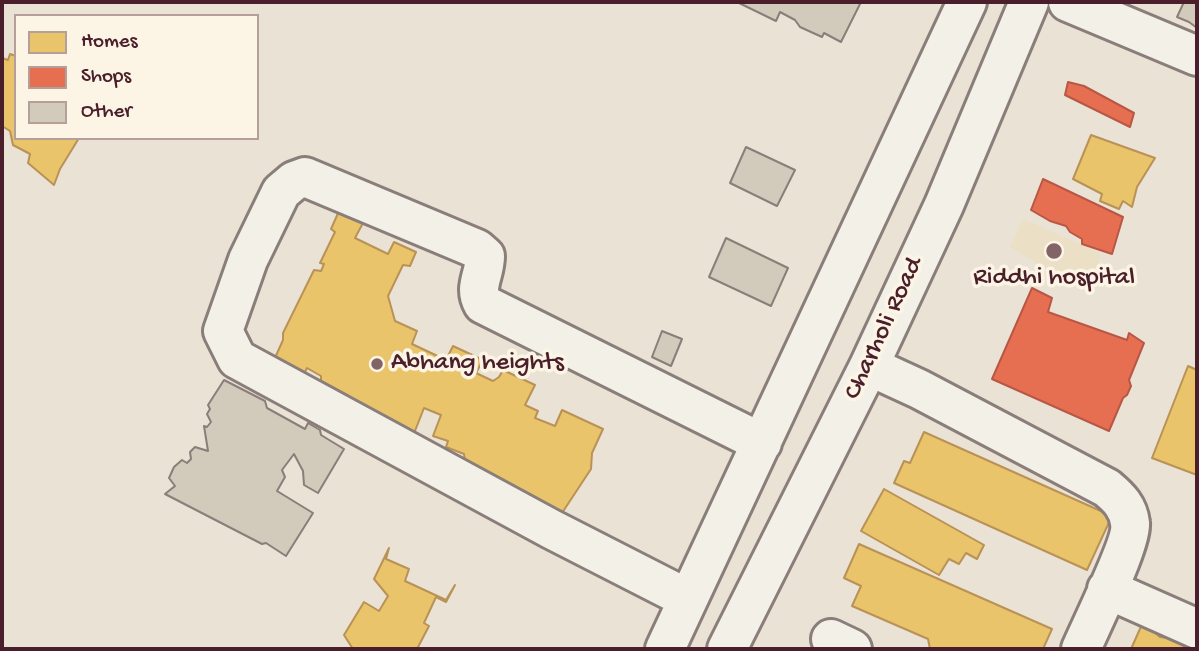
<!DOCTYPE html>
<html>
<head>
<meta charset="utf-8">
<style>
  body { margin:0 }
  #map { position:relative; width:1199px; height:651px; overflow:hidden; background:#eae2d4; font-family:"Gochi Hand",sans-serif }
  canvas { display:block }
  .frame { position:absolute; inset:0; border:4px solid #4a1f2b; pointer-events:none }
  .legend { position:absolute; left:14px; top:14px; width:245px; height:126px; box-sizing:border-box; background:#fcf5e5; border:2px solid #b59f9b; margin:0; padding:9px 12px; list-style:none; font-size:21px; color:#4a1f2b }
  .legend li { display:flex; align-items:center; gap:14px; height:35px }
  .legend b { width:35px; border:2px solid #b59f9b }
</style>
</head>
<body>
<div id="map">
<canvas width="1199" height="651"></canvas>
<div class="frame"></div>
<ul class="legend">
<li><b style="height:19px;background:#e9c46a"></b>Homes</li>
<li><b style="height:19px;background:#e76f51"></b>Shops</li>
<li><b style="height:19px;background:#d2caba"></b>Other</li>
</ul>
</div>
<script>
const ctx = document.querySelector('canvas').getContext('2d');
ctx.lineJoin = 'round';
function fill(path, color) { ctx.fillStyle = color; ctx.fill(path, 'evenodd'); }
function strokePath(path, color, width, dash) { ctx.strokeStyle = color; ctx.lineWidth = width; ctx.lineCap = dash ? 'butt' : 'round'; ctx.setLineDash(dash || []); ctx.stroke(path); }
function write(font, color, halo, rows, align = 'center') {
  ctx.font = font + ' "Gochi Hand",sans-serif'; ctx.lineWidth = 7; ctx.setLineDash([]); ctx.textBaseline = 'middle'; ctx.strokeStyle = halo; ctx.fillStyle = color; for (const [text, x, y, turn = 0] of rows) {
    ctx.save(); ctx.translate(x, y); ctx.rotate((+turn || 0) * Math.PI / 180); ctx.textAlign = isNaN(turn) ? turn : align; if (halo) ctx.strokeText(text, 0, 0); ctx.fillText(text, 0, 0); ctx.restore();
  }
}
fill(new Path2D(`
  M1023,219l77,34 -5,29 -13,-4 -1,6 -12,-4 -25,-12 -34,-21z`), '#ebdfc6');
const homes = new Path2D(`
  M10,54l6,2v82h63l-19,31 -6,16 -26,-22 2,-9 -17,-9 -3,-14 -8,-5v-68l6,2z
  M1091,135l64,23 -18,29 -5,20 -9,-6 -4,8 -19,-8 2,-7 -29,-15z
  M339,211l24,12 -8,15 33,16 6,-12 22,10 -6,14 -7,-1 -15,31 7,25 22,10 -5,13 34,16 7,-14 30,14 -7,13 17,8 6,-4 4,-7 32,15 -10,20 13,6 -3,7 20,8 7,-16 41,19 -11,24 -1,16 -31,47 -95,-55 -1,-7 -18,-7 2,-6 -15,-5 8,-21 -17,-7 -11,28 -63,-33 -3,-8 -26,-14v-5l-14,-8 -8,16 -29,-15 13,-29v-7l31,-63 7,1 3,-7 -4,-1 15,-31 -4,-3z
  M1188,366l9,4v105l-45,-17z
  M924,432l188,84 -25,54 -193,-87 10,-22 6,2z
  M884,489l100,56 -7,14 -11,-6 -7,11 -10,-5 -10,16 -78,-44z
  M859,544l193,85 -9,20h-113l-2,-10 -76,-33 9,-20 -17,-8z
  M389,548l-3,11 23,10 -4,12 41,19 9,-15 -9,17 -10,-5 -12,26 5,3 -12,23h-64l-9,-14 20,-33 15,9 9,-15 -14,-17z
  M1143,622l17,15 37,4v8h-66z`);
fill(homes, '#e9c46a');
strokePath(homes, '#b99257', 2);
const shops = new Path2D(`
  M1068,82l16,4 50,27 -4,14 -65,-32z
  M1043,179l80,38 -11,37 -30,-10v-5l-12,-7 -4,-6 -16,-5 -19,-11z
  M1032,288l20,10 -4,14 79,28 2,-7 15,10 -15,37 2,6 -4,9 -4,3 -14,33 -117,-52z`);
fill(shops, '#e76f51');
strokePath(shops, '#b85746', 2);
const building = new Path2D(`
  M737,2h124l-20,40 -17,-9 -2,4 -22,-10 -5,-7 -15,-8 -4,9z
  M1184,2h13v26l-8,-6 -12,-5z
  M746,147l49,23 -18,36 -47,-23z
  M726,238l62,30 -17,38 -62,-29z
  M662,331l20,8 -11,27 -19,-9z
  M224,380l41,21 2,7 38,21 3,-6 12,7 1,5 23,14 -26,44 -14,-8 -1,-14 -9,-17 -12,16 3,7 -8,14 36,22 -27,43 -20,-13 -4,1 -97,-50 10,-8 -6,-8 5,-11 8,-7 5,3 4,-4 -1,-7 5,-5 13,4 -4,-25 3,1 4,-5 -4,-8 3,-5 -2,-4z`);
fill(building, '#d2caba');
strokePath(building, '#8a7e7a', 2);
const minor = new Path2D(`
  M1068,2l129,54
  M869,366l50,23 188,99c12,10 21,19 23,35 3,18 -40,105 -49,126
  M1107,589l90,40
  M688,599l-137,-70 -314,-170 -14,-28 25,-71 33,-68 13,-11 11,-4 172,72 8,7c0,19 -12,31 -2,48l279,139
  M831,639l21,10
  M665,649l302,-647
  M727,649l142,-283 75,-161 85,-203`);
strokePath(minor, '#8a7e7a', 44);
strokePath(minor, '#f3f0e8', 38);
for (const [x, y, r, color] of [
  [1054,251,9,"#826366"],
  [377,364,7,"#826366"]
]) { const dot = new Path2D(); dot.arc(x, y, r, 0, 2 * Math.PI); ctx.fillStyle = color; ctx.fill(dot); strokePath(dot, '#fcf5e5', 2.5); }
write('26px', '#4a1f2b', '#fcf5e5', [
  ["Riddhi hospital",1054,279],
  ["Abhang heights",391,364,"left"]
]);
write('26px', '#4a1f2b', '#fcf5e5', [
  ["Charholi Road",885,329,-65]
]);
</script>
</body>
</html>
